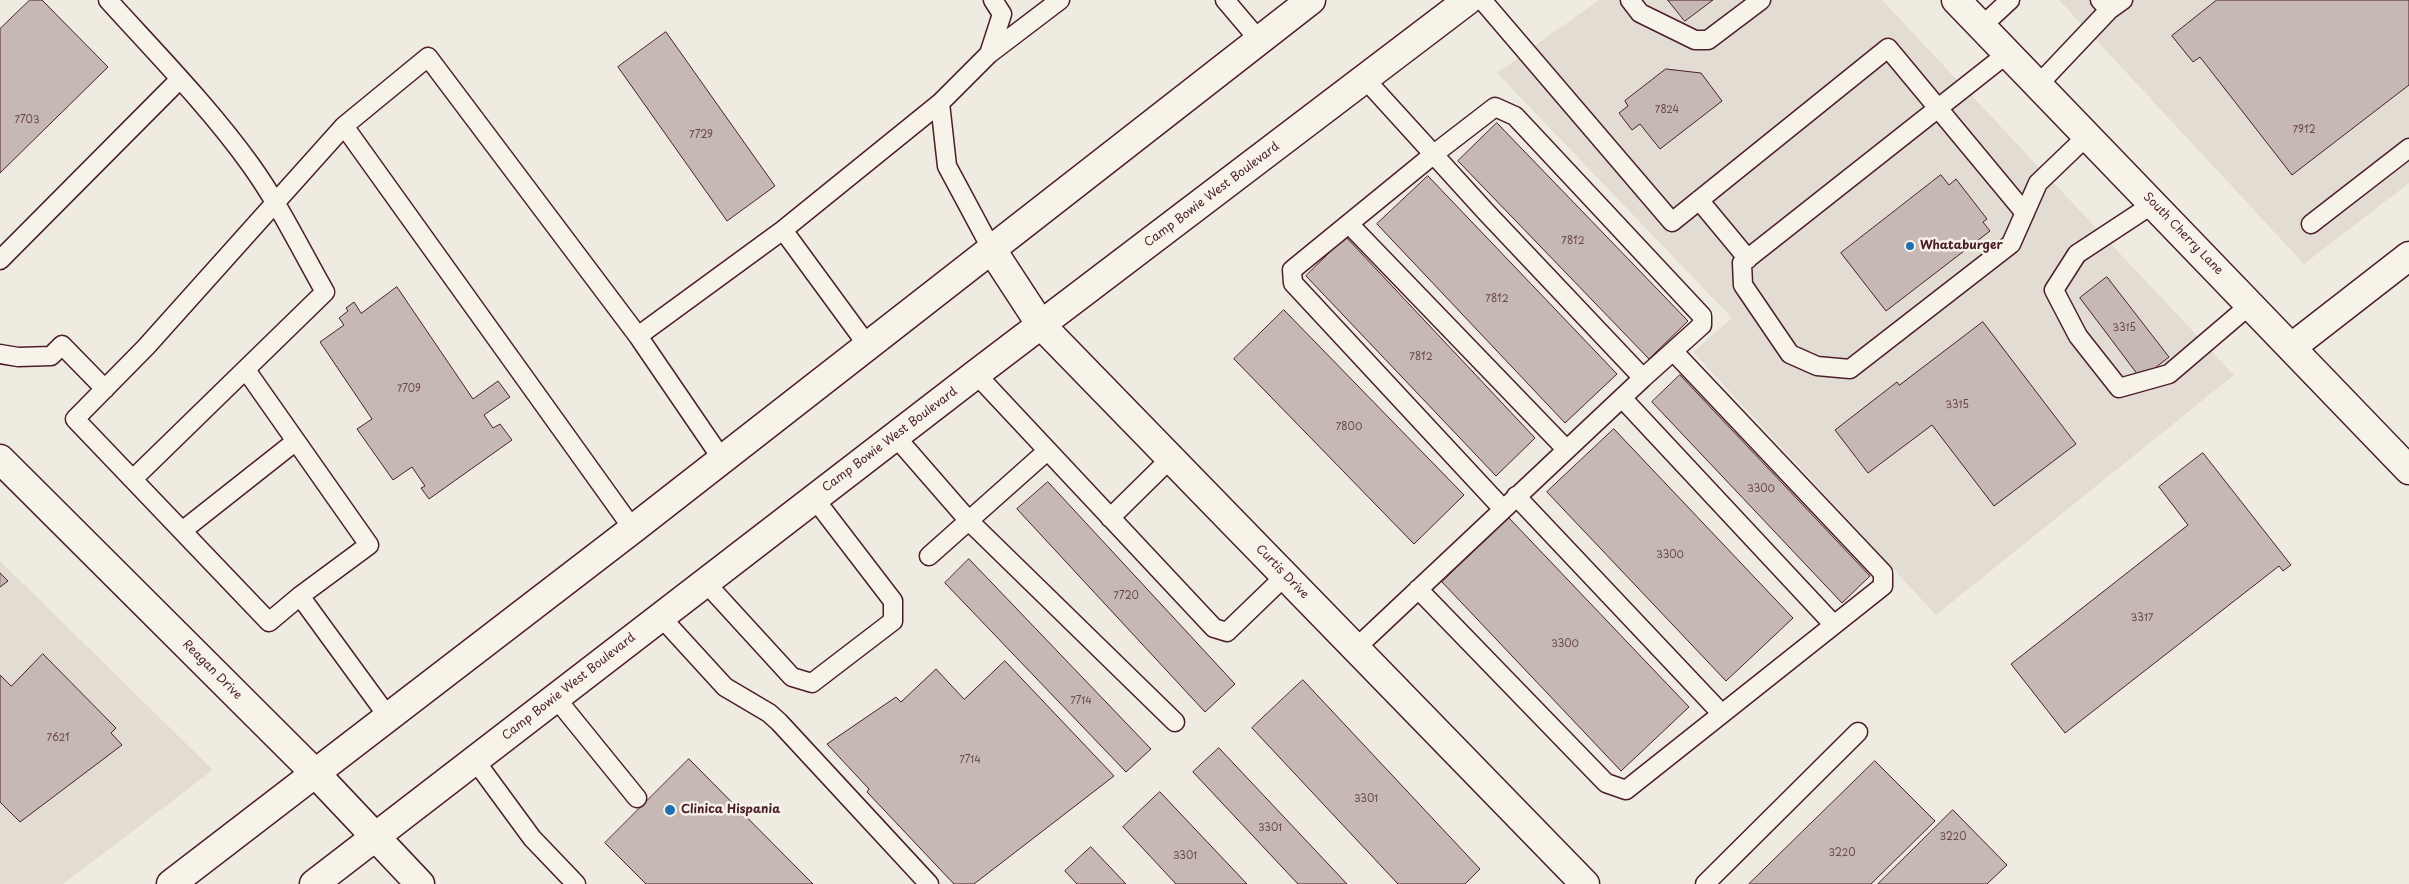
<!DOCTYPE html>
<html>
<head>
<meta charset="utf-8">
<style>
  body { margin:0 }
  canvas { display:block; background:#f0ebe0 }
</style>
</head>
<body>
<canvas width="2409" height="884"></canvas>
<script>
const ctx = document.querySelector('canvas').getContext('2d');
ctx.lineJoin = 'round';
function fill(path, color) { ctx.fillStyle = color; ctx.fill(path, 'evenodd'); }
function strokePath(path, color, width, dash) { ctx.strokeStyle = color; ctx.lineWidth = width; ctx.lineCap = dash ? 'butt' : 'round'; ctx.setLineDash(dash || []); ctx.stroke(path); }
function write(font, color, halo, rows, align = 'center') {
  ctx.font = font + ' "Playpen Sans",sans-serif'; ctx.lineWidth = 5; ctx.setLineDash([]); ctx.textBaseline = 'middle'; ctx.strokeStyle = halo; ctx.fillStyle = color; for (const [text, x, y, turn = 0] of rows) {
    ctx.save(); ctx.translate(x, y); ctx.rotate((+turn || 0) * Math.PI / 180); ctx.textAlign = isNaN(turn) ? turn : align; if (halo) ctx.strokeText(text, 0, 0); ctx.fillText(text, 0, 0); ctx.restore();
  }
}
fill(new Path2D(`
  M1599,0h283l352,375 -298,240 -243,-263 39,-34 -235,-245z
  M2059,0h350v183l-105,81z
  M0,561l213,209 -150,114h-63z`), '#e3dcd2');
const building = new Path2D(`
  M30,0h12l66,67 -108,106v-144z
  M1668,0h45l-28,21z
  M2217,0h192v85l-117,90 -92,-118 -7,5 -21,-26z
  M666,32l109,154 -48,35 -109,-154z
  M1666,69l35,4 21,28 -62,48 -20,-25 -8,6 -13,-17 9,-7 -3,-5z
  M1497,123l191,198 -39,38 -191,-198z
  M1941,175l8,10 7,-6 31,40 -4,3 7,9 -104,80 -45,-58z
  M1428,176l189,198 -52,49 -188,-199z
  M1346,237l189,201 -39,38 -190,-200z
  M2107,277l62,80 -28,22 -61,-81z
  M397,287l76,112 25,-18 12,16 -26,18 9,13 7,-4 12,16 -83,59 -8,-11 4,-2 -13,-19 -19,13 -36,-51 15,-10 -52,-77 24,-17 -5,-7 9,-7 -2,-3 8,-6 7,11z
  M1284,310l180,185 -50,49 -180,-185z
  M1983,322l93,122 -82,62 -62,-81 -64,48 -33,-43 62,-48 2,3z
  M1680,375l190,201 -28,27 -190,-201z
  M1614,429l179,189 -67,63 -179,-189z
  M2203,453l88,112 -8,6 -4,-5 -214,167 -54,-69 177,-139 -29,-38z
  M1048,482l187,202 -30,28 -188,-203z
  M1509,518l180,189 -68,64 -179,-189z
  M969,559l182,190 -25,23 -181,-189z
  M0,573l8,8 -8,6z
  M43,654l73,74 -5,5 11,12 -102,77 -20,-20v-127l11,11z
  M1005,661l109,115 -140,108h-20l-87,-92 2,-3 -42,-45 69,-47 5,5 35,-33 28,30z
  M1303,680l177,189 -15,15h-67l-146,-156z
  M1219,748l128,136h-49l-105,-112z
  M689,759l124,125h-167l-41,-41z
  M1875,761l60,60 -64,63h-122z
  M1160,792l87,92h-71l-53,-57z
  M1953,810l54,55 -20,19h-109z
  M1091,847l35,37h-49l-12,-13z`);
fill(building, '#c6b8b3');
strokePath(building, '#4a1f2b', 1);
const service = new Path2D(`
  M108,0c48,53 100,106 142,164 29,40 51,86 75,128l-192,187
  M1225,0l34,40
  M1482,0l190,222 216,-174 137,165
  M1630,0l10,13 55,27h13l53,-40
  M2100,0l9,10 14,-10
  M1982,26l28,-26
  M2008,53l-266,210 1,22 47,69 27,12 33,3 161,-125 27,-61 49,-47
  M989,54l71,-54
  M2038,85l71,-75
  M344,126l-198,221 -71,72 194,203 31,-26 89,122
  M1699,200l49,59
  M2153,204l-76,50 -23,36 24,46 41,52 50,-14 82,-70
  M1349,224l217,225
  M2311,224l98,-76
  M992,250l-45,-84 -7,-63 49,-49 13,-40 -9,-14
  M0,260l180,-181
  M638,336l84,123
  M868,346l-85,-116 157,-127
  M0,354l18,3 33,-1 11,-11 43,44
  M246,370l123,175 -69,51
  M976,374l238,254 13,4 58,-56
  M1622,398l212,227
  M895,436l74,85 206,201
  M1516,496l206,218
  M1503,509l-210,-226 -1,-13 142,-116 61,-47 20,9 187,200v9l-59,53
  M1110,518l61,-60
  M633,529l-289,-403 84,-69 210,279 145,-106
  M182,531l114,-90
  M929,556l118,-105
  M705,582l87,95 20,6 81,-62v-20l-79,-103
  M1418,589l188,194 20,7 257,-204v-13l-210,-222
  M660,616l65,71 44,26 10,9 150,162
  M1356,648l287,-270 -157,-166 -121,-133
  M555,697l82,101
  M474,759l58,79 44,46
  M1705,884l153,-152`);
const minor = new Path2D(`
  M992,250l49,75 544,559
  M2292,347l117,-91
  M0,459l316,315 104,110`);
const tertiary = new Path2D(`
  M1956,0l453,470`);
const primary = new Path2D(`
  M171,884l462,-355 678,-529
  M314,884l662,-510 492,-374`);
strokePath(service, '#4a1f2b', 21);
strokePath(minor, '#4a1f2b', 31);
strokePath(tertiary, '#4a1f2b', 31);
strokePath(primary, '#4a1f2b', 31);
strokePath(service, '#f7f3e8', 18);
strokePath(minor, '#f7f3e8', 28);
strokePath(tertiary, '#f7f3e8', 28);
strokePath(primary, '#f7f3e8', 28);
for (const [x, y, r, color] of [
  [1910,246,5,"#1f6fb2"],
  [670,810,6,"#1f6fb2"]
]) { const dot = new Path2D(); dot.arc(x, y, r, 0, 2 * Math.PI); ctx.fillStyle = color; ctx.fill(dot); strokePath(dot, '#f7f3e8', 2); }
write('10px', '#69454d', null, [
  ["7824",1667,110],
  ["7703",27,120],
  ["7912",2304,130],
  ["7729",701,135],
  ["7812",1573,241],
  ["7812",1497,299],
  ["3315",2124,328],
  ["7812",1421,357],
  ["7709",409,389],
  ["3315",1957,405],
  ["7800",1349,427],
  ["3300",1761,489],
  ["3300",1670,555],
  ["7720",1126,596],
  ["3317",2142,618],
  ["3300",1565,644],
  ["7714",1081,701],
  ["7621",58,738],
  ["7714",970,760],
  ["3301",1366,799],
  ["3301",1270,828],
  ["3220",1953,837],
  ["3220",1842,853],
  ["3301",1185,856]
]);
write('12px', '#4a1f2b', '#f7f3e8', [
  ["Camp Bowie West Boulevard",1212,195,-37],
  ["South Cherry Lane",2183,234,46],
  ["Camp Bowie West Boulevard",890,440,-37],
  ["Curtis Drive",1282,572,46],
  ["Reagan Drive",212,670,45],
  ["Camp Bowie West Boulevard",569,687,-38]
]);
write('bold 12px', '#4a1f2b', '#f7f3e8', [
  ["Whataburger",1920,246],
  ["Clinica Hispania",681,810]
], 'left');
</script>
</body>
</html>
